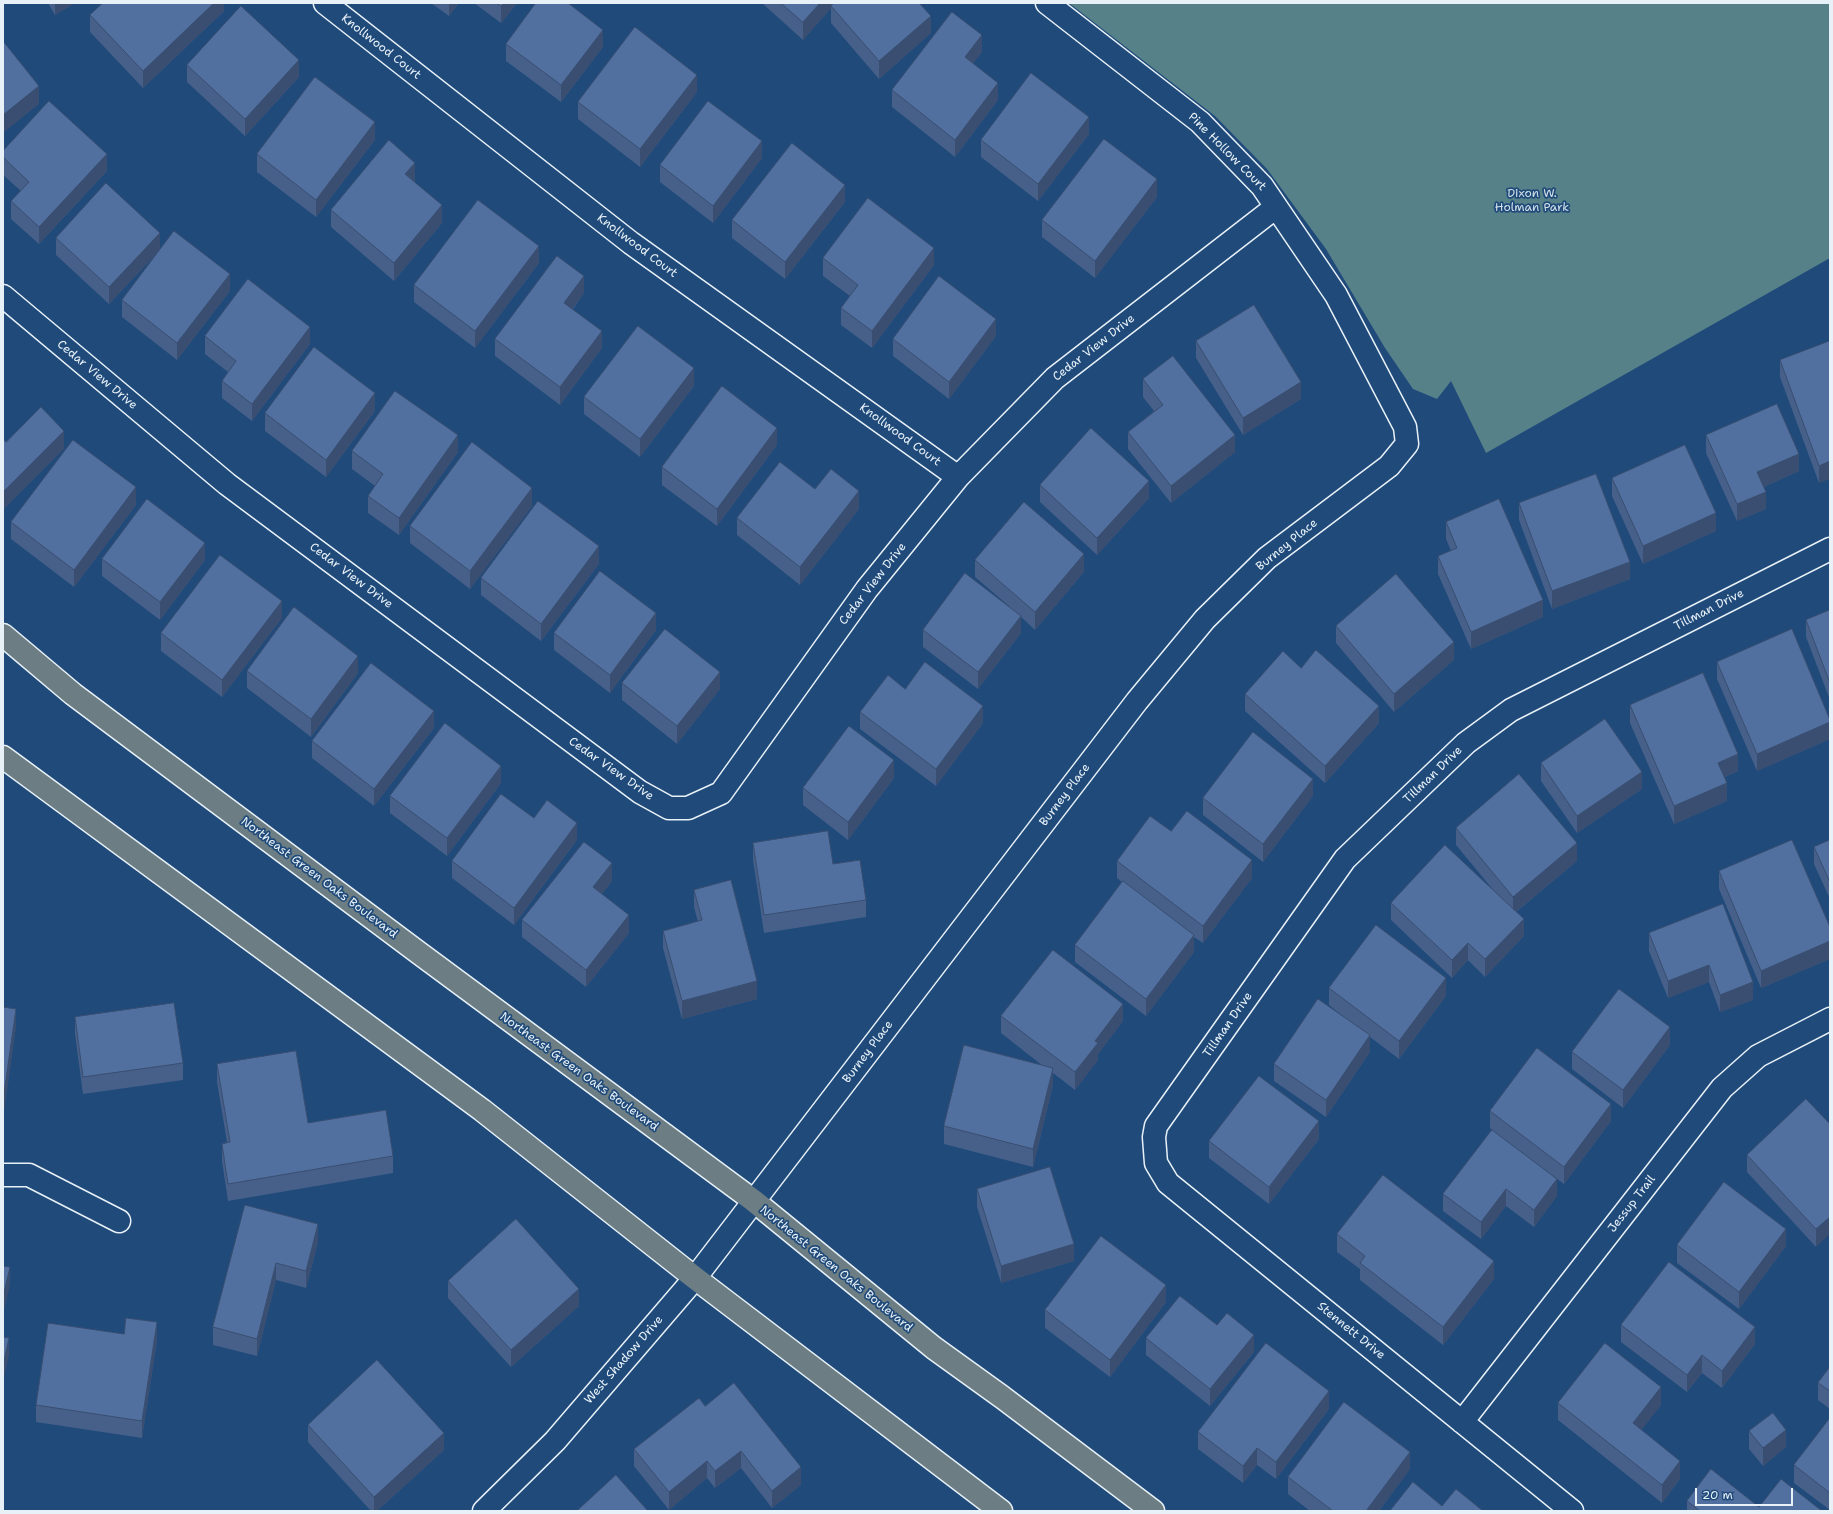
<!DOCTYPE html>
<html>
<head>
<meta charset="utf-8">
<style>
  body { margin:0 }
  #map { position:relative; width:1833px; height:1514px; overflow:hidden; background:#1f4a7a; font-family:"Shantell Sans",sans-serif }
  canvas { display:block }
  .frame { position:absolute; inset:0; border:4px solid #e8f1f8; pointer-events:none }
  .scale { position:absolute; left:1695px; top:1488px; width:98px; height:18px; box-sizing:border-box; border:2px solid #e8f1f8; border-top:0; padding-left:5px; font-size:12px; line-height:14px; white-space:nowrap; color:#e8f1f8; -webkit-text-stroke:3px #1f4a7a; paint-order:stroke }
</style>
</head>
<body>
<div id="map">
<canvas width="1833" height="1514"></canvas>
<div class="frame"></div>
<div class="scale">20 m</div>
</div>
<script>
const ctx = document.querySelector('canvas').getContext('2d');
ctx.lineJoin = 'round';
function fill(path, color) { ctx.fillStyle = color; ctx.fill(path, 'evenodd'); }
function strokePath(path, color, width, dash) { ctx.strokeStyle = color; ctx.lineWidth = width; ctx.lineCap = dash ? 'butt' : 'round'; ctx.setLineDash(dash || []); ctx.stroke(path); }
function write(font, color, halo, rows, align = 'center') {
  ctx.font = font + ' "Shantell Sans",sans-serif'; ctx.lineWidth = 3.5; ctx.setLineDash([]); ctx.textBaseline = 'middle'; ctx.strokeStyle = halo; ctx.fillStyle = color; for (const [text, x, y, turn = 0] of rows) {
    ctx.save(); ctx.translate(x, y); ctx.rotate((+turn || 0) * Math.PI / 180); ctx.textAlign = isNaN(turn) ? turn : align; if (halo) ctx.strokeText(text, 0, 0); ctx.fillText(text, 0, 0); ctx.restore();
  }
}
fill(new Path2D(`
  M1069,3h761v255l-344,195 -35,-72 -14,18 -24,-10 -28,-41 -59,-99 -59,-80 -52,-53z`), '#578189');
const minor = new Path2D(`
  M325,3l306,240 327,234
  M3,296l224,188 413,308 29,16h19l33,-15 146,-204 91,-112 97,-99 221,-171
  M3,1175h26l90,46
  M1462,1422l260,-334 36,-32 72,-37
  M484,1511l71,-70 140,-163 442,-577 68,-82 62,-61 122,-92 18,-22 -2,-17 -69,-132 -74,-109 -62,-64 -153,-119
  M1572,1511l-404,-328 -12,-20 -2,-26 2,-11 189,-267 121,-116 45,-33 319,-161`);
const major = new Path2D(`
  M3,635l70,59 346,259 335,248 180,147 68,49 151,114
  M3,757l479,353 213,168 306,233`);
strokePath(minor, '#e8f1f8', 25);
strokePath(major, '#e8f1f8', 25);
strokePath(minor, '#1f4a7a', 22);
strokePath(major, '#6c7e84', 22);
fill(new Path2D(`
  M48,3h27l-20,12z
  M224,3v8l-81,77 -53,-56v-17z
  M431,3h28l-10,13z
  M474,3h43l-16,20z
  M762,3h157l12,30 -52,46 -48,-56v-15l-28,32z
  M506,44l97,3 -42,55 -55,-41z
  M982,52l-9,11 25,37 -43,57 -63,-50v-17z
  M187,65l112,12 -54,59 -58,-54z
  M697,92l-57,75 -62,-48v-17z
  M1089,134l-51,67 -57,-44v-17z
  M375,140l-59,77 -59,-45v-18z
  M3,151l104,20 -68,73 -28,-25v-18l10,-10 -18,-16z
  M762,158l-49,65 -53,-41v-17z
  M415,180l-1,2 28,41 -48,58 -63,-54v-17z
  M1157,197l-62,81 -53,-41v-17z
  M845,202l-60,77 -53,-41v-18z
  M56,238l104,12 -51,54 -53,-49z
  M823,258l111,7 -62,83 -31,-23v-17l9,-12 -27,-20z
  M539,263l-64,85 -61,-46v-17z
  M230,291l-53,69 -55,-43v-17z
  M584,293l-11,16 29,39 -42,57 -65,-49v-17z
  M205,336l105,8 -58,77 -30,-23v-17l6,-9 -23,-18z
  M996,336l-47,63 -56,-43v-17z
  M1196,341l105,58 -58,36 -47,-77z
  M1830,341l-11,142 -39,-106v-17z
  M1143,379l92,73 -64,51 -43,-54v-17l26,-21 -11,-14z
  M694,386l-54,71 -56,-43v-17z
  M375,411l-49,66 -61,-46v-18z
  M1706,435l93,36 -35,16 2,22 -29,12 -31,-68z
  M777,445l-60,81 -55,-41v-18z
  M352,451l106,1 -59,83 -31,-22v-17l7,-10 -23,-17z
  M1612,478l104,53 -73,33 -31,-68z
  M1040,485l109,13 -52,57 -57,-53z
  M815,489l44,20 -59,76 -63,-50v-17z
  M1519,503l111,76 -78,30 -33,-89z
  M136,505l-62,82 -63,-48v-17z
  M532,506l-62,83 -60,-46v-17z
  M1446,522l97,95 -72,32 -33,-75v-18l13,-5 -5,-12z
  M102,559l103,1 -45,60 -58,-44z
  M975,560l109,12 -49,58 -14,-13v16l-43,56 -55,-42v-17l87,-23 -35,-30z
  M599,564l-58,77 -60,-46v-17z
  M1830,610v90l-24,-63v-17z
  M282,618l-60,79 -61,-46v-18z
  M1336,626l118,34 -60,52 -58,-69z
  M656,630l-46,63 -56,-43v-17z
  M1717,662l113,58v19l-73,32 -40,-92z
  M1301,668l78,55 -54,60 -80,-72v-17z
  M247,671l111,2 -47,64 -64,-49z
  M622,683l98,6 -43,55 -55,-44z
  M905,689l78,34 -47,63 -76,-57v-17z
  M1630,705l108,66 -13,6 2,24 -53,23 -44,-101z
  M434,728l-60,78 -62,-48v-17z
  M1541,763l101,26 -65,44 -36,-52z
  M894,778l-46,62 -45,-35v-17z
  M501,783l-54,73 -57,-43v-17z
  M1313,796l-50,66 -60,-47v-17z
  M1456,828l121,33 -61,51 8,24 -39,41 -17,-17 -16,18 -61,-58v-17l103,-12 -38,-46z
  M1171,831l81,47 -49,65 -9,-6v15l-48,64 -71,-54v-17l47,-63 -5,-4v-17z
  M577,840l-63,85 -62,-47v-17z
  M1830,840v59l-16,-35v-17z
  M753,843l113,57v17l-102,16 -11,-73z
  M1719,871l111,56v32l-69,29 -42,-99z
  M612,881l-10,13 27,39 -43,54 -64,-50v-17z
  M694,890l63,109 -75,20 -19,-71v-17l35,-9 -4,-15z
  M1723,904l30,96 -33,12 -11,-30 -41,16 -19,-47v-18z
  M1329,988l117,8 -47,63 -29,-22v15l-44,65 -52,-36v-17l71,-46 -16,-13z
  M3,1007l13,19 -12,85 -1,-1z
  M1001,1016l122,5 -25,33v6l-23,30 -22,-17v12l-20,82 -89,-23v-18l99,-60 -42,-33z
  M75,1017l108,46v17l-100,14 -8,-60z
  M1670,1045l-47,63 -51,-39v-17z
  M217,1064l91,59 85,33v17l-165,28 -6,-40v-17l5,-2 -10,-60z
  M1490,1111l121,10 -47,63 -53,-39 46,51 -23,31 -28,-21 -25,33 -38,-28v-17l49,-64 -2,-2z
  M1830,1124l-14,123 -69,-75v-17z
  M1319,1139l-50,65 -60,-46v-17z
  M977,1189l97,72 -73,22 -24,-76z
  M245,1205l73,37 -12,46 -30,-8 -19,76 -44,-11v-18z
  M1337,1234l157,45 -51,66 -83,-65v-11l-23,-17z
  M1677,1245l109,1 -47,63 -62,-46z
  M448,1281l131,25 -68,61 -63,-69z
  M1166,1302l-56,75 -65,-49v-18z
  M1217,1325l37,27 -44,54 -64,-51v-17z
  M1621,1325l134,19 -33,44 -20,-15 -15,19 -66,-50z
  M157,1340l-15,98 -106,-16v-17z
  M1830,1367v42l-12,-9v-17z
  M1558,1403l103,2 -20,25 39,49 -18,24 -104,-83z
  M705,1406l96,79 -29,23 -31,-40 -26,20 -8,-10 -38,32 -35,-44v-17z
  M1329,1409l-53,70 -19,-14 -14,18 -45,-34v-17z
  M1830,1418v92l-36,-27v-18z
  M308,1425l136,25 -67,61h-6l-63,-69z
  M1749,1431l37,16 -23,19 -14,-17z
  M1410,1469l-31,42h-69l-22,-17v-17z
  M1687,1501l72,6 63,4h-135z`), '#46608a');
fill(new Path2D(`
  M55,3h20l-20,12z
  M214,3h10v8l-81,77v-17z
  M449,3h10l-10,13z
  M504,3h13l-16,20v-17z
  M820,3h16l-5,3v2l-28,32v-18z
  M931,16v17l-52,46v-18z
  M603,30v17l-42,55v-17z
  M982,35v17l-17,22v-17z
  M299,60v17l-54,59v-17z
  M697,75v17l-57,75v-18z
  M998,83v17l-43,57v-17z
  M39,86v18l-36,29v-18z
  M1089,117v17l-51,67v-17z
  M375,122v18l-59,77v-17z
  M762,141v17l-49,65v-17z
  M107,154v17l-68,73v-17z
  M415,163v17l-10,12v-18z
  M1157,179v18l-62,81v-17z
  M845,185v17l-60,77v-17z
  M442,205v18l-48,58v-18z
  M160,233v17l-51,54v-17z
  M539,246v17l-64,85v-17z
  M934,248v17l-62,83v-17z
  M230,274v17l-53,69v-17z
  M584,276v17l-20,27v-17z
  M996,319v17l-47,63v-17z
  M310,327v17l-58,77v-17z
  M602,331v17l-42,57v-18z
  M694,368v18l-54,71v-18z
  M1301,382v17l-58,36v-17z
  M375,393v18l-49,66v-17z
  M777,428v17l-60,81v-17z
  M64,431v18l-61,61v-18z
  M458,435v17l-59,83v-17z
  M1235,435v17l-64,51v-17z
  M1799,454v17l-42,19v-18z
  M1830,461v18l-11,4v-17z
  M1149,481v17l-52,57v-17z
  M136,487v18l-62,82v-17z
  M532,488v18l-62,83v-18z
  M859,491v18l-59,76v-18z
  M1766,492v17l-29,12v-17z
  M1716,513v18l-73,33v-18z
  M205,543v17l-45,60v-18z
  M599,546v18l-58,77v-17z
  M1084,554v18l-49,58v-18z
  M1630,562v17l-78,30v-18z
  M1543,600v17l-72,32v-17z
  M282,601v17l-60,79v-17z
  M656,613v17l-46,63v-18z
  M1021,616v17l-43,56v-17z
  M1454,642v18l-60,52v-18z
  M358,656v17l-47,64v-18z
  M720,672v17l-43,55v-18z
  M983,706v17l-47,63v-17z
  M1379,706v17l-54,60v-17z
  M434,711v17l-60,78v-17z
  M1830,722v17l-73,32v-17z
  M1738,754v17l-20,9v-17z
  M894,760v18l-46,62v-18z
  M501,766v17l-54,73v-18z
  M1642,772v17l-65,44v-17z
  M1313,779v17l-50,66v-18z
  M1727,783v18l-53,23v-18z
  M577,823v17l-63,85v-17z
  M1577,843v18l-64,53v-17z
  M1252,860v18l-49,65v-17z
  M612,863v18l-19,24v-18z
  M629,915v18l-43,54v-17z
  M1524,919v17l-39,41v-18z
  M1194,935v17l-48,64v-17z
  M1830,941v18l-69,29v-17z
  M1468,943v17l-16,18v-18z
  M1709,965v17l-41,16v-17z
  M1446,978v18l-47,63v-18z
  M757,981v18l-75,20v-18z
  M1753,982v18l-33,12v-17z
  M1123,1004v17l-25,33v6l-23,30v-18l20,-31z
  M16,1009v17l-12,85v-18z
  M1670,1027v18l-47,63v-18z
  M1370,1035v17l-44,65v-17z
  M1053,1068v17l-20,82v-18z
  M1611,1104v17l-47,63v-17z
  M1319,1121v18l-50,65v-17z
  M1557,1179v17l-23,31v-17z
  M1506,1189v17l-25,33v-17z
  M1830,1217v17l-14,13v-18z
  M318,1224v18l-12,46v-17z
  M1786,1229v17l-47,63v-17z
  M1074,1244v17l-73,22v-17z
  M1494,1261v18l-51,66v-18z
  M276,1263v17l-19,76v-17z
  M10,1267v18l-7,30v-18z
  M1166,1285v17l-56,75v-17z
  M579,1289v17l-68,61v-17z
  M157,1322v18l-15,98v-17z
  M1755,1327v17l-33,44v-17z
  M1254,1335v17l-44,54v-17z
  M9,1338v17l-6,28v-18z
  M1702,1355v18l-15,19v-17z
  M1661,1387v18l-28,36v-18z
  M1329,1391v18l-53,70v-17z
  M1786,1430v17l-23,19v-18z
  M444,1433v17l-67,61h-3v-14z
  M1257,1448v17l-14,18v-17z
  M741,1451v17l-26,20v-17z
  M1410,1452v17l-31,42h-13z
  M707,1461v17l-38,32v-18z
  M1680,1461v18l-18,24v-18z
  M801,1467v18l-29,23v-17z`), '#394e70');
const building = new Path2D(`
  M103,3h111l-71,68 -53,-56z
  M497,3h7l-3,3z
  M536,3h32l35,27 -42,55 -55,-41z
  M781,3h39l-17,19z
  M834,3h85l12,13 -52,45 -48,-55z
  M241,6l58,54 -54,59 -58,-54z
  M952,12l30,23 -17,22 33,26 -43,57 -63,-50z
  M635,27l62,48 -57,74 -62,-47z
  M3,41l36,45 -36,29z
  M1031,73l58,44 -51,67 -57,-44z
  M315,77l60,45 -59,78 -59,-46z
  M49,101l58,53 -68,73 -28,-26 18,-19 -26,-25v-6z
  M708,101l54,40 -49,65 -53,-41z
  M1104,139l53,40 -62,82 -53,-41z
  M389,140l26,23 -10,11 37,31 -48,58 -63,-53z
  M792,143l53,42 -60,77 -53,-42z
  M106,183l54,50 -51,54 -53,-49z
  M868,198l66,50 -62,83 -31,-23 17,-23 -35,-27z
  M478,200l61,46 -64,85 -61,-46z
  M174,231l56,43 -53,69 -55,-43z
  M557,256l27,20 -20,27 38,28 -42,56 -65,-48z
  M939,276l57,43 -47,63 -56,-43z
  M248,279l62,48 -58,77 -30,-23 14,-20 -31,-25z
  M1254,305l47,77 -58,36 -47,-77z
  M638,326l56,42 -54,71 -56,-42z
  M1830,341v120l-11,5 -39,-106z
  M314,347l61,46 -49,67 -61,-47z
  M1173,356l62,79 -64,51 -43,-54 35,-27 -20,-26z
  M722,386l55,42 -60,81 -55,-42z
  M395,391l63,44 -59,83 -31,-22 15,-22 -31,-23z
  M1777,404l22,50 -42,18 9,20 -29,12 -31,-69z
  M41,407l23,24 -61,61v-53l3,3z
  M1091,428l58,53 -52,57 -57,-53z
  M73,440l63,47 -62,83 -63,-48z
  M472,442l60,46 -62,83 -60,-45z
  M1685,445l31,68 -73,33 -31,-68z
  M780,462l35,27 16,-20 28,22 -59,76 -63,-49z
  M1596,474l34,88 -78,29 -33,-88z
  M147,499l58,44 -45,59 -58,-43z
  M1499,499l44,101 -72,32 -33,-76 19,-8 -11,-26z
  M538,501l61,45 -58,78 -60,-46z
  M1024,502l60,52 -49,58 -60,-52z
  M220,555l62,46 -60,79 -61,-47z
  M600,571l56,42 -46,62 -56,-42z
  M965,573l56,43 -43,56 -55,-42z
  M1396,574l58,68 -60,52 -58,-68z
  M294,607l64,49 -47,63 -64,-48z
  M1830,610v73l-24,-63z
  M665,629l55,43 -43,54 -55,-43z
  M1792,629l38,91v2l-73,32 -40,-92z
  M1316,650l63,56 -54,60 -80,-72 38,-43 18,17z
  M925,662l58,44 -47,63 -76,-57 28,-37 17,14z
  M371,663l63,48 -60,78 -62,-48z
  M1703,673l35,81 -20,9 9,20 -53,23 -44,-101z
  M1605,719l37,53 -65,44 -36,-53z
  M445,723l56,43 -54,72 -57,-42z
  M849,726l45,34 -46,62 -45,-34z
  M1253,732l60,47 -50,65 -60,-46z
  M1519,774l58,69 -64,54 -57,-69z
  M501,794l33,24 13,-18 30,23 -63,85 -62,-47z
  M1187,811l65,49 -49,66 -86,-65 33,-45 21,15z
  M828,831l5,33 27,-4 6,40 -102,15 -11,-72z
  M1792,840l38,87v14l-69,30 -42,-100z
  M1830,840v42l-16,-35z
  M584,842l28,21 -19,24 36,28 -43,55 -64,-50z
  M1445,845l79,74 -39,40 -17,-16 -16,17 -61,-57z
  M731,880l26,101 -75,20 -19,-70 39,-11 -8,-30z
  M1123,881l71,54 -48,64 -71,-54z
  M1723,904l30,78 -33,13 -11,-30 -41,16 -19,-48z
  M1376,925l70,53 -47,63 -70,-53z
  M1053,950l70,54 -28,37 3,2 -23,29 -74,-56z
  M1619,989l51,38 -47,63 -51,-38z
  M1318,999l52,36 -44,65 -52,-36z
  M174,1003l9,60 -100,14 -8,-60z
  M3,1007l13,2 -12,84h-1z
  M964,1045l89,23 -20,81 -89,-23z
  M1537,1048l74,56 -47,63 -74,-56z
  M296,1051l12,72 78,-13 7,46 -165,28 -6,-40 8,-2 -13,-78z
  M1259,1076l60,45 -50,66 -60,-46z
  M1806,1099l24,25v93l-14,12 -69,-74z
  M1492,1130l65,49 -23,31 -28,-21 -25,33 -38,-28z
  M1050,1167l24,77 -73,22 -24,-77z
  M1383,1175l111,86 -51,66 -83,-64 5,-7 -28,-22z
  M1724,1182l62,47 -47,63 -62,-47z
  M245,1205l73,19 -12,47 -30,-8 -19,76 -44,-12z
  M516,1219l63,70 -68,61 -63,-69z
  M1101,1236l65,49 -56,75 -65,-50z
  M1669,1262l86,65 -33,44 -20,-16 -15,20 -66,-50z
  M3,1266l7,1 -7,30z
  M1180,1296l37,29 10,-12 27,22 -44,54 -64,-51z
  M126,1318l31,4 -15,99 -106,-16 12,-82 76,11z
  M3,1337l6,1 -6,27z
  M1266,1343l63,48 -53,71 -19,-14 -14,18 -45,-34z
  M1605,1343l56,44 -28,36 47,38 -18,24 -104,-82z
  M377,1360l67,73 -70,64 -66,-72z
  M1830,1367v24l-12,-8z
  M734,1383l67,84 -29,24 -31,-40 -26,20 -8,-10 -38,31 -35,-43 65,-51 6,8z
  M1344,1402l66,50 -44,59h-33l-45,-34z
  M1773,1413l13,17 -23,18 -14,-17z
  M1830,1418v75l-36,-28z
  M1711,1469l48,38 22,-28 41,32h-122l-13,-10z
  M616,1475l32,36h-71z
  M1413,1482l29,24 14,-17 27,22h-93z`);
fill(building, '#5170a0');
strokePath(building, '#394e70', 1);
write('12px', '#e8f1f8', '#1f4a7a', [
  ["Knollwood Court",381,47,38],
  ["Pine Hollow Court",1227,152,45],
  ["Knollwood Court",637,246,37],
  ["Cedar View Drive",1094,348,-38],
  ["Cedar View Drive",97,375,40],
  ["Knollwood Court",900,435,36],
  ["Burney Place",1287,545,-39],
  ["Cedar View Drive",351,576,37],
  ["Cedar View Drive",873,584,-52],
  ["Tillman Drive",1709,610,-27],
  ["Cedar View Drive",611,769,35],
  ["Tillman Drive",1433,775,-44],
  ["Burney Place",1065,795,-53],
  ["Northeast Green Oaks Boulevard",319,878,37],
  ["Tillman Drive",1228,1025,-55],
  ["Burney Place",868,1052,-53],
  ["Northeast Green Oaks Boulevard",579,1072,36],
  ["Jessup Trail",1632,1204,-52],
  ["Northeast Green Oaks Boulevard",836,1269,39],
  ["Stennett Drive",1351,1331,39],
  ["West Shadow Drive",624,1360,-49]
]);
write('12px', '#d2e0e7', '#1f4a7a', [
  ["Dixon W.",1532,194],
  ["Holman Park",1532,208]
]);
</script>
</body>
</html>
